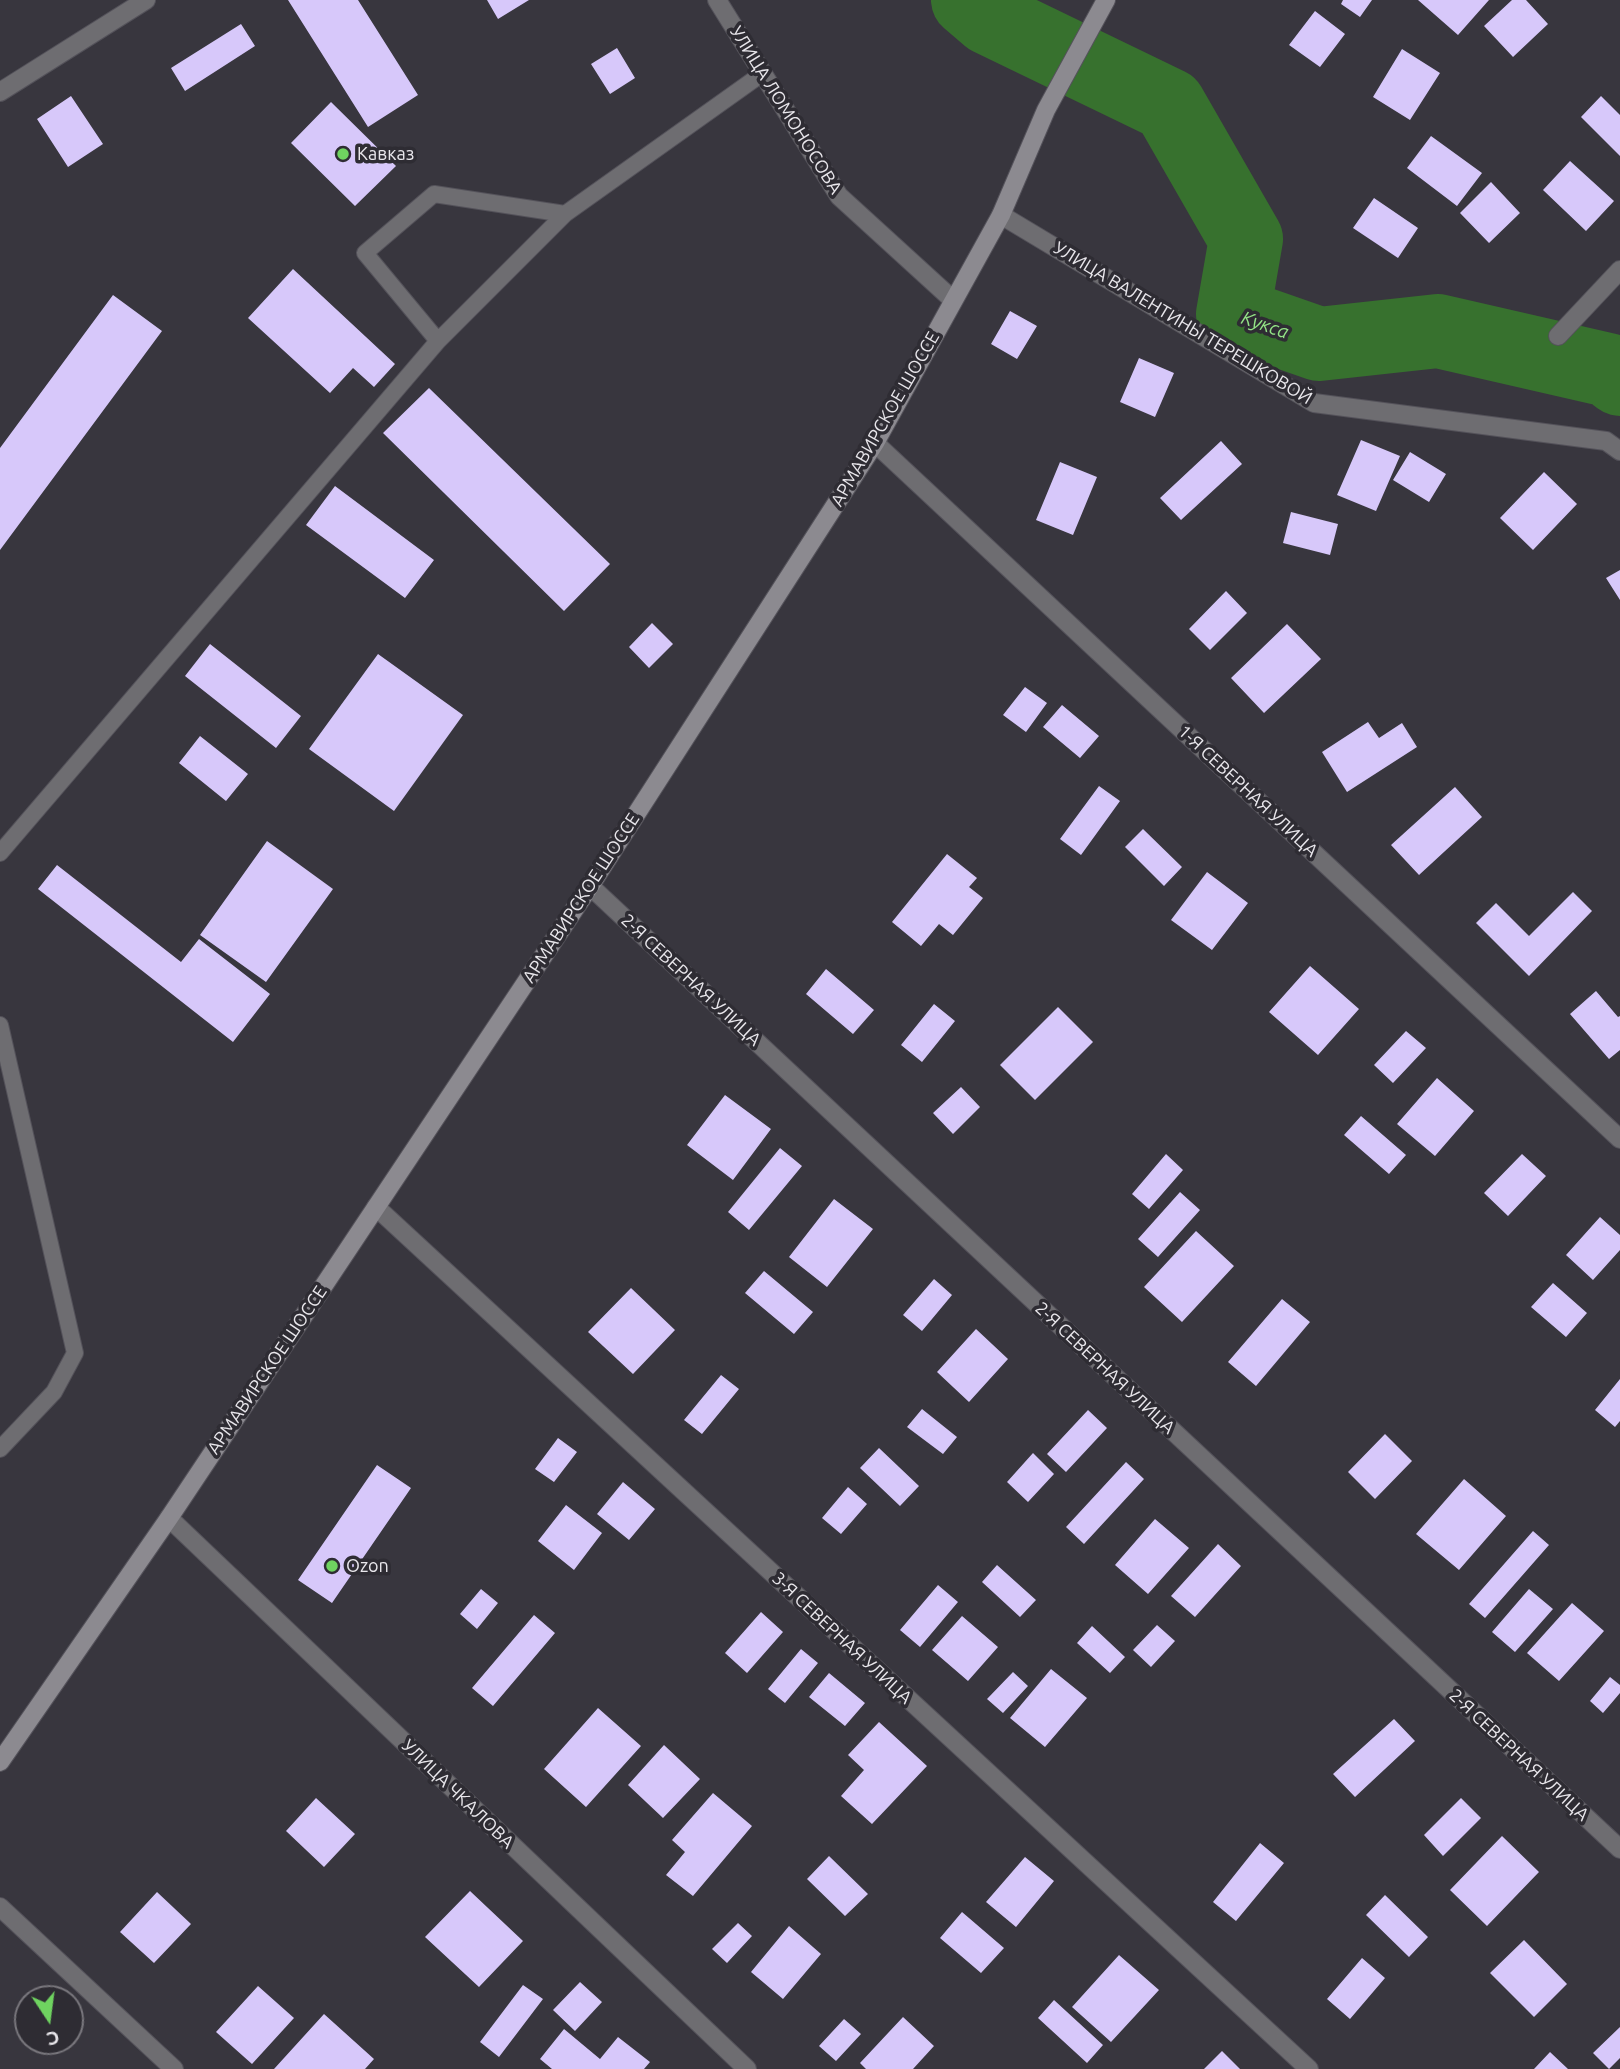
<!DOCTYPE html>
<html>
<head>
<meta charset="utf-8">
<style>
  body { margin:0 }
  #map { position:relative; width:1620px; height:2069px; overflow:hidden; background:#38363e; font-family:Ubuntu,sans-serif }
  canvas { display:block }
  .north { position:absolute; left:14px; top:1985px; width:70px; height:70px; box-sizing:border-box; background:#2e2c33; border:2px solid #79777d; border-radius:50%; rotate:167deg; font-size:19px; font-weight:700; line-height:28px; text-align:center; color:#e9e7ec }
  .north::after { content:''; display:block; margin:auto; width:24px; height:32px; background:#6fd360; clip-path:polygon(50% 0,100% 100%,50% 72%,0 100%) }
</style>
</head>
<body>
<div id="map">
<canvas width="1620" height="2069"></canvas>
<div class="north">С</div>
</div>
<script>
const ctx = document.querySelector('canvas').getContext('2d');
ctx.lineJoin = 'round';
function strokePath(path, color, width, dash) { ctx.strokeStyle = color; ctx.lineWidth = width; ctx.lineCap = dash ? 'butt' : 'round'; ctx.setLineDash(dash || []); ctx.stroke(path); }
function fill(path, color) { ctx.fillStyle = color; ctx.fill(path, 'evenodd'); }
function write(font, color, halo, rows, align = 'center') {
  ctx.font = font + ' Ubuntu,sans-serif'; ctx.lineWidth = 7; ctx.setLineDash([]); ctx.textBaseline = 'middle'; ctx.strokeStyle = halo; ctx.fillStyle = color; for (const [text, x, y, turn = 0] of rows) {
    ctx.save(); ctx.translate(x, y); ctx.rotate((+turn || 0) * Math.PI / 180); ctx.textAlign = isNaN(turn) ? turn : align; if (halo) ctx.strokeText(text, 0, 0); ctx.fillText(text, 0, 0); ctx.restore();
  }
}
strokePath(new Path2D(`
  M968,0l21,18 180,87 77,134 -13,75 86,30 119,-13 170,39 12,9`), '#37712e', 74);
fill(new Path2D(`
  M288,0h70l60,95 -50,32z
  M487,0h42l-31,19z
  M1343,0h29l-12,17 -19,-13z
  M1418,0h71l-31,35z
  M1512,0h14l22,24 -35,33 -29,-31z
  M1315,11l30,23 -25,33 -31,-22z
  M241,24l14,22 -70,45 -14,-23z
  M617,48l18,30 -25,16 -19,-30z
  M1402,49l38,24 -30,47 -37,-23z
  M71,96l32,48 -35,23 -31,-48z
  M1601,96l19,19v41l-39,-39z
  M331,102l65,64 -41,40 -64,-63z
  M1431,136l51,37 -25,33 -50,-38z
  M1570,161l44,40 -28,30 -43,-41z
  M1491,182l29,31 -31,30 -29,-30z
  M1374,198l44,30 -20,30 -45,-30z
  M293,269l102,95 -21,23 -21,-19 -23,25 -82,-75z
  M113,295l49,36 -162,219v-102z
  M1010,311l27,15 -20,33 -26,-15z
  M1139,358l35,15 -19,44 -35,-15z
  M429,388l181,176 -46,47 -181,-178z
  M1361,440l39,16 -24,55 -39,-16z
  M1221,441l21,23 -61,56 -21,-22z
  M1410,452l36,22 -17,28 -36,-22z
  M1060,462l37,15 -24,58 -37,-15z
  M1544,472l33,32 -44,46 -33,-32z
  M335,486l99,74 -29,38 -99,-73z
  M1291,512l47,12 -8,31 -47,-12z
  M1620,570v30l-14,-22z
  M1226,591l21,22 -37,37 -21,-21z
  M652,623l21,21 -24,24 -20,-21z
  M1287,624l34,35 -57,54 -33,-35z
  M210,644l91,72 -25,32 -91,-72z
  M378,654l85,61 -69,96 -85,-62z
  M1025,687l22,16 -21,29 -23,-17z
  M1062,705l37,31 -19,22 -37,-31z
  M1368,722l11,16 23,-15 15,24 -70,45 -25,-40z
  M200,736l48,38 -22,27 -47,-38z
  M1099,786l21,15 -39,54 -21,-16z
  M1455,787l27,30 -63,58 -28,-30z
  M1143,829l39,38 -18,19 -39,-39z
  M267,841l66,48 -67,93 -66,-47z
  M947,854l30,24 -8,9 14,11 -30,37 -14,-11 -18,22 -29,-24z
  M57,865l124,97 18,-23 71,55 -37,48 -195,-153z
  M1207,872l41,31 -36,47 -41,-30z
  M1573,892l19,19 -63,65 -53,-53 20,-20 33,33z
  M1310,966l49,43 -41,46 -49,-43z
  M826,969l48,41 -21,24 -47,-40z
  M1596,991l22,26 2,-1v34l-11,9 -39,-45z
  M934,1004l21,17 -33,41 -21,-17z
  M1058,1007l35,35 -58,58 -35,-35z
  M1406,1031l20,17 -33,35 -19,-18z
  M1437,1078l37,33 -39,45 -38,-32z
  M961,1087l19,20 -27,27 -20,-21z
  M725,1095l46,34 -38,51 -46,-35z
  M1361,1116l45,39 -17,19 -45,-39z
  M780,1148l22,18 -53,64 -21,-18z
  M1166,1154l17,16 -34,39 -17,-15z
  M1522,1154l24,22 -38,40 -24,-23z
  M1180,1192l20,18 -42,47 -20,-18z
  M834,1199l39,30 -46,58 -38,-30z
  M1600,1217l20,18v15l-27,30 -27,-25z
  M1196,1231l38,35 -52,56 -38,-35z
  M764,1271l49,41 -19,22 -49,-41z
  M934,1279l18,16 -30,36 -19,-16z
  M1553,1283l34,30 -21,24 -35,-30z
  M631,1288l44,42 -42,44 -45,-42z
  M1282,1299l28,23 -54,64 -28,-24z
  M976,1329l32,30 -39,43 -32,-30z
  M721,1375l18,14 -37,45 -18,-14z
  M1620,1379v42l-5,6 -20,-17z
  M922,1409l35,28 -14,17 -36,-27z
  M1088,1410l19,18 -41,44 -19,-18z
  M1385,1434l27,27 -37,38 -27,-27z
  M558,1438l19,14 -23,30 -19,-13z
  M879,1448l40,38 -19,20 -40,-38z
  M1033,1453l21,21 -26,28 -21,-20z
  M1126,1462l18,17 -60,65 -18,-17z
  M377,1465l34,23 -79,115 -34,-23z
  M1464,1479l42,37 -47,54 -43,-36z
  M623,1482l32,27 -26,31 -32,-26z
  M848,1487l19,17 -26,30 -19,-16z
  M566,1505l36,28 -28,37 -36,-29z
  M1155,1519l34,29 -41,46 -33,-29z
  M1533,1531l16,14 -64,73 -16,-14z
  M1218,1544l23,22 -46,51 -24,-21z
  M997,1565l39,35 -16,17 -38,-35z
  M938,1585l20,17 -38,45 -20,-17z
  M481,1589l17,14 -21,26 -17,-15z
  M1529,1589l24,20 -38,43 -23,-20z
  M1572,1603l32,28 -45,50 -32,-28z
  M761,1612l22,20 -36,41 -22,-20z
  M534,1615l21,18 -62,73 -21,-18z
  M962,1616l36,31 -30,34 -36,-31z
  M1157,1625l18,16 -24,26 -18,-17z
  M1092,1626l33,31 -15,16 -33,-30z
  M801,1649l17,14 -33,40 -17,-14z
  M1051,1669l36,29 -42,49 -35,-29z
  M1013,1672l15,14 -25,27 -16,-14z
  M829,1673l36,30 -20,23 -36,-29z
  M1610,1677l10,8v8l-17,20 -13,-12z
  M598,1708l43,38 -55,61 -42,-38z
  M1394,1719l21,22 -60,56 -22,-23z
  M879,1722l48,44 -55,58 -31,-28 23,-26 -16,-15z
  M664,1745l36,34 -37,39 -35,-33z
  M713,1793l39,33 -59,70 -27,-21 19,-23 -13,-12z
  M316,1798l39,36 -31,33 -38,-36z
  M1461,1798l20,20 -38,38 -19,-21z
  M1502,1836l37,36 -52,54 -37,-36z
  M1260,1843l24,20 -48,58 -23,-19z
  M829,1856l39,38 -23,22 -38,-37z
  M1025,1857l29,24 -38,46 -30,-25z
  M470,1891l53,50 -44,46 -54,-50z
  M157,1892l34,32 -37,39 -34,-31z
  M1385,1895l43,42 -19,20 -43,-42z
  M962,1912l42,36 -23,25 -41,-35z
  M738,1923l14,13 -25,27 -15,-14z
  M789,1926l32,28 -38,45 -32,-27z
  M1524,1940l43,44 -33,33 -44,-44z
  M1119,1955l40,35 -48,52 -39,-35z
  M1362,1958l23,20 -35,41 -23,-20z
  M580,1982l22,20 -27,29 -22,-21z
  M523,1985l20,14 -44,58 -19,-15z
  M258,1986l36,32 -42,46 -36,-32z
  M1054,2000l49,45 -16,18 -49,-45z
  M324,2014l50,45 -9,10h-91z
  M903,2017l31,29 -21,23h-47l-6,-6z
  M844,2019l17,15 -25,27 -17,-15z
  M1620,2027v31l-11,11 -16,-16z
  M564,2029l36,30 18,-22 32,25 -6,7h-92l-12,-10z
  M1222,2051l18,18h-36z
  M1550,2052l18,17h-34z`), '#d7c8fa');
const service = new Path2D(`
  M438,341l-73,-88 69,-59 131,20
  M0,853l438,-512 127,-127 198,-141
  M0,1025l75,328 -21,39 -54,57`);
const minor = new Path2D(`
  M0,92l146,-92
  M1001,215l313,188 292,38 14,10
  M1558,336l62,-66
  M875,443l745,696
  M590,886l1030,963
  M376,1207l933,862
  M169,1518l578,551
  M0,1907l174,162`);
const tertiary = new Path2D(`
  M717,0l122,196 114,104`);
const secondary = new Path2D(`
  M0,1762l169,-244 421,-632 285,-443 126,-228 45,-105 60,-110`);
strokePath(service, '#54525a', 18);
strokePath(minor, '#54525a', 20);
strokePath(tertiary, '#54525a', 20);
strokePath(secondary, '#54525a', 20);
strokePath(service, '#6e6d71', 16);
strokePath(minor, '#6e6d71', 18);
strokePath(tertiary, '#6e6d71', 18);
strokePath(secondary, '#8c8a90', 18);
for (const [x, y, r, color] of [
  [343,154,7,"#6fd360"],
  [332,1566,7,"#6fd360"]
]) { const dot = new Path2D(); dot.arc(x, y, r, 0, 2 * Math.PI); ctx.fillStyle = color; ctx.fill(dot); strokePath(dot, '#2e2c33', 2.5); }
write('18px', '#e9e7ec', '#2e2c33', [
  ["УЛИЦА ЛОМОНОСОВА",786,110,58],
  ["УЛИЦА ВАЛЕНТИНЫ ТЕРЕШКОВОЙ",1183,323,31],
  ["АРМАВИРСКОЕ ШОССЕ",885,419,-60],
  ["1-Я СЕВЕРНАЯ УЛИЦА",1248,791,43],
  ["АРМАВИРСКОЕ ШОССЕ",581,898,-57],
  ["2-Я СЕВЕРНАЯ УЛИЦА",691,980,43],
  ["2-Я СЕВЕРНАЯ УЛИЦА",1105,1368,43],
  ["АРМАВИРСКОЕ ШОССЕ",267,1370,-56],
  ["3-Я СЕВЕРНАЯ УЛИЦА",842,1638,43],
  ["2-Я СЕВЕРНАЯ УЛИЦА",1519,1755,43],
  ["УЛИЦА ЧКАЛОВА",458,1794,44]
]);
write('18px', '#e9e7ec', '#2e2c33', [
  ["Кавказ",357,154],
  ["Ozon",346,1566]
], 'left');
write('italic 19px', '#93e386', '#2e2c33', [
  ["Кукса",1265,325,19]
]);
</script>
</body>
</html>
